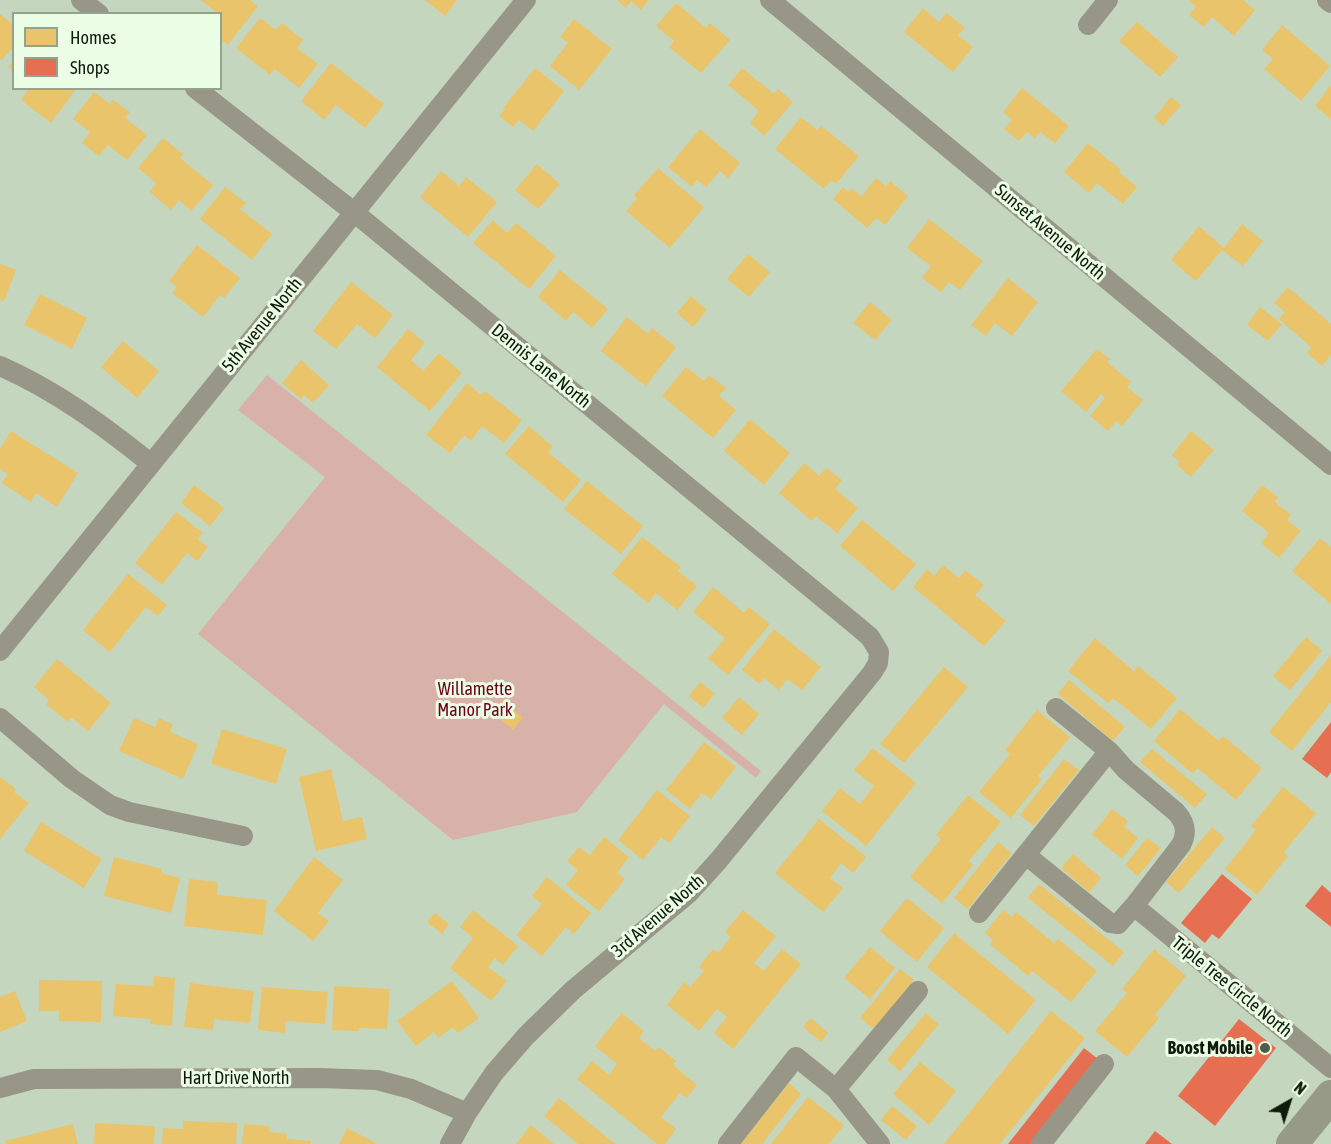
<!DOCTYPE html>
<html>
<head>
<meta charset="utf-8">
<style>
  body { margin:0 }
  #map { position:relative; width:1331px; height:1144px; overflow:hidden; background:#c5d6be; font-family:"Asap Condensed",sans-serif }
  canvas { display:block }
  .legend { position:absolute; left:12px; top:12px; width:210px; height:78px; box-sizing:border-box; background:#ecfde6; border:2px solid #94a38e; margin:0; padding:8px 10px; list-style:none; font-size:18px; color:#0f1b0a }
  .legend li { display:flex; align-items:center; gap:12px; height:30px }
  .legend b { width:30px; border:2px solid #94a38e }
  .north { position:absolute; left:1259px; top:1072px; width:60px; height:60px; -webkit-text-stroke:4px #ecfde6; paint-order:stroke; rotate:39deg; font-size:16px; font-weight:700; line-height:24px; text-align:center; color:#0f1b0a }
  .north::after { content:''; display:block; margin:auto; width:21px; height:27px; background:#0f1b0a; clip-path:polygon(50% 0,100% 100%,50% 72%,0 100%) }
</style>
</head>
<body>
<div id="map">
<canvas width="1331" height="1144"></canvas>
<ul class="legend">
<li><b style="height:16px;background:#e9c46a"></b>Homes</li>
<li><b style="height:16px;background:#e76f51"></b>Shops</li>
</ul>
<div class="north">N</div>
</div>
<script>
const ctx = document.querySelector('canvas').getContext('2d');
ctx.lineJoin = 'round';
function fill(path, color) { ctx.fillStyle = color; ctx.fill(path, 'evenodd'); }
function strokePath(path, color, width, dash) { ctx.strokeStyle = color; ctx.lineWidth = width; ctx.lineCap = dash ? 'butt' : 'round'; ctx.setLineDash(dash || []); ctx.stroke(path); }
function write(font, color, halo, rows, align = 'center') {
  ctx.font = font + ' "Asap Condensed",sans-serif'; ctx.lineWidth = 6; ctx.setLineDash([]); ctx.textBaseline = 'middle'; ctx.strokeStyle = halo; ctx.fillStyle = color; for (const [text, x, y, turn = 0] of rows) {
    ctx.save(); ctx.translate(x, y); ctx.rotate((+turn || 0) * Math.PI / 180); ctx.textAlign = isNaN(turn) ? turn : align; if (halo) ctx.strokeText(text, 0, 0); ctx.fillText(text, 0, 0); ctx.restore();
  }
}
fill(new Path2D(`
  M267,375l494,396 -5,7 -92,-74 -87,108 -124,28 -255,-206 127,-157 -87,-67z`), '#d8b1a8');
fill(new Path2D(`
  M201,0h49l8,6 -30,39 -8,-6v-25h-5l1,-2z
  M425,0h32l-12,16z
  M617,0h32l-8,10 -10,-9 -5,7z
  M1188,0h55l12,10 -21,26 -22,-19 -8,10 -15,-12 7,-9z
  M676,3l30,25 4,-5 20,17 -29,33 -32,-26 5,-6 -18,-15z
  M923,8l16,14 8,-9 18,15 -7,7 15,12 -20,25 -49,-40z
  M0,14l14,11v21l-12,14 -2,-1z
  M260,18l16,12 6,-7 21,17 -6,8 21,16 -19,24 -24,-19 -5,6 -34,-27z
  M574,19l38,30 -33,41 -29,-24 18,-23 -8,-6z
  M1137,22l41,35 -18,20 -41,-36z
  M1282,25l48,41 -29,35 -37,-32 9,-10 -11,-9z
  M14,60v12l-6,-5z
  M331,63l53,41 -19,24 -29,-23 -12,15 -23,-19z
  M535,68l29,23 -31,40 -14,-11 -6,7 -14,-11 6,-7 -2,-1z
  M742,68l32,26 4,-5 15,13 -29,34 -14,-13 9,-12 -31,-26z
  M1331,85v34l-16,-13z
  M30,88h47l-26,35 -30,-23z
  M1022,88l47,38 -14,17 -15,-11 -5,6 -8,-6 -8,9 -15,-12 8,-9 -9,-8z
  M94,92l16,12 3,-4 17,12 -5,6 22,17 -20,25 -19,-15 -9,11 -17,-13 8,-11 -17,-13z
  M1171,97l10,8 -18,21 -9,-8z
  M801,117l16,13 4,-4 38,30 -23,28 -5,-4 -7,9 -49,-40z
  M700,129l40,34 -12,15 -8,-7 -14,16 -9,-7 -5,7 -24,-20z
  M163,138l20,16 -3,4 33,27 -22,26 -12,-11 -8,10 -21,-18 6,-9 -18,-15z
  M1088,143l33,27 -2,2 18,15 -14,17 -26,-21 -8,10 -25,-21z
  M537,164l23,20 -22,25 -23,-19z
  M658,168l46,39 -34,41 -44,-37 11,-13 -3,-3z
  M441,171l18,15 7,-9 31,25 -29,35 -48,-40z
  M876,178l10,8 4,-5 18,15 -23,29 -9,-7 -9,10 -34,-29 10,-12 5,5 3,-4 11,8z
  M225,187l21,16 -6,6 32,25 -20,26 -52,-41z
  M929,219l54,42 -23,29 -11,-8 -8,10 -19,-14 9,-12 -24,-18z
  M493,220l14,13 9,-10 40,33 -27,33 -56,-46z
  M1242,224l21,17 -20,25 -21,-16 -26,31 -25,-21 28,-34 25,22z
  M197,245l43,33 -16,20 -4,-3 -17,22 -31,-24 5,-6 -8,-6z
  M748,254l22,18 -21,25 -22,-18z
  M0,264l16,6 -12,31 -4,-1z
  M560,270l48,39 -16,19 -19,-16 -7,9 -28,-24z
  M1008,278l30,24 -26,34 -17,-13 -9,13 -15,-11z
  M351,282l42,33 -18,23 -18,-14 -21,25 -23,-18z
  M1288,287l43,37v31l-9,11 -15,-13 4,-6 -32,-28 6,-7 -11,-9z
  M40,294l47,24 -15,31 -48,-24z
  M691,296l16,14 -14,17 -16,-14z
  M870,302l22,18 -17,20 -22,-17z
  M1260,307l22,17 -14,17 -21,-16z
  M627,317l21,17 4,-6 24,19 -30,39 -45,-35z
  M408,329l17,14 -14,17 12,11 16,-18 23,20 -32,38 -53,-44z
  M123,341l36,30 -22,27 -36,-31z
  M1097,349l13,10 -3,3 24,20 -4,5 16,13 -21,26 -6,-5 -8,10 -18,-15 15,-18 -4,-4 -15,18 -25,-21z
  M301,360l28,25 -16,18 -9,-8 -3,4 -19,-16z
  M686,367l18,14 5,-6 17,13 -7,8 17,14 -23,28 -51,-42z
  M467,383l14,12 4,-4 37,29 -18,23 -22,-17 -11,15 -7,-6 -14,18 -24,-18z
  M750,419l40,34 -26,32 -40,-34z
  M529,426l24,21 -5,5 33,28 -18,22 -58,-48z
  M11,431l67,42 -21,34 -21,-14 -5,9 -29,-19 6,-9 -8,-5v-20z
  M1191,431l23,19 -23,27 -14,-12 3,-3 -8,-7z
  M804,463l15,13 7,-8 16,12 -7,9 23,19 -21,25 -21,-17 -4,5 -33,-28z
  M587,481l56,45 -22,28 -57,-45z
  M194,485l30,23 -14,18 -29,-23z
  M1262,485l16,12 -3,5 16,13 -4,5 14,11 -22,27 -18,-15 8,-10 -27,-22z
  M176,512l27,21 -5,6 10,8 -11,14 -10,-8 -25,32 -27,-22z
  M862,520l54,44 -23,27 -53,-45z
  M642,537l39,30 -3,4 19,15 -20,24 -21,-17 -8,10 -36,-29z
  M1320,538l11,9v57l-39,-33z
  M943,565l16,13 6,-8 19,15 -9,10 31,26 -22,25 -71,-59 14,-18 7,7z
  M128,574l39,31 -9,11 -12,-9 -36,45 -27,-22z
  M713,587l31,26 5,-6 21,17 -42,51 -20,-16 17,-21 -32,-26z
  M774,629l47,38 -19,23 -15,-11 -8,11 -15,-12 -5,6 -17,-14z
  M1306,637l16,14 -32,39 -17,-14z
  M1095,638l39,33 4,-5 39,32 -26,31 -38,-31 -5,5 -40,-32z
  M1331,655v47l-39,49 -23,-19z
  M57,659l54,44 -23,28 -17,-14 -3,5 -22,-18 3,-4 -15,-13z
  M944,667l24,20 -64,76 -24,-19z
  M1069,680l56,47 -12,14 -55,-47z
  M700,682l15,12 -12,14 -14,-12z
  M739,697l20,17 -17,21 -20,-17z
  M503,700l20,18 -10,12 -21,-18z
  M1180,709l39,32 4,-5 39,32 -26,32 -39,-32 -4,6 -39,-33z
  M1037,710l33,27 -32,39 4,3 -31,39 -32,-26 31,-38 -5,-4z
  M134,718l21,9 4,-9 14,7 -3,7 28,12 -15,35 -64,-28z
  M222,729l65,20 -11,35 -65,-20z
  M704,742l32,25 -25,32 -9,-6 -12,16 -24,-19z
  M873,748l43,35 -50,63 -44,-35 18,-23 20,16 14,-18 -20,-16z
  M1152,749l55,45 -12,14 -55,-46z
  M1064,759l15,11 -45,56 -14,-11z
  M331,769l12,52 19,-4 5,22 -51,12 -17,-74z
  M0,777l16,12 -2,3 15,11 -29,36z
  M1283,787l33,26 -32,39 4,4 -31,39 -32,-26 31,-39 -5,-4z
  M657,790l33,26 -21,27 -8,-6 -18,23 -25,-20z
  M968,795l33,27 -32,39 4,4 -31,38 -32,-26 31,-38 -5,-4z
  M1112,809l16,12 -4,6 14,11 -16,21 -30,-24z
  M819,819l47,38 -13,16 -12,-10 -11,15 13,10 -20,24 -48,-39z
  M41,822l61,37 -18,29 -60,-37z
  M1212,827l13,11 -46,55 -13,-11z
  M604,837l25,20 -12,16 8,6 -26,32 -33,-26 12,-15 -11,-9 12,-14 11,8z
  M1147,838l14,10 -23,28 -13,-11z
  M998,842l14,11 -44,56 -14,-11z
  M1073,854l28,24 -12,14 -28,-24z
  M114,857l48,12 -1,4 19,5 -9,35 -67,-17z
  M314,857l29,23 -25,33 11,8 -16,20 -39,-30z
  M547,877l44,36 -17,21 -8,-7 -24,29 -26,-21 26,-31 -10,-8z
  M189,879l29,3 -1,13 50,5 -4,35 -79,-9z
  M1039,884l85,68 -11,14 -85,-68z
  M907,898l37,30 -27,34 -37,-31z
  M473,910l45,36 -15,19 -8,-7 -7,9 19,14 -16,20 -41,-33 23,-30 -13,-11z
  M743,910l33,26 -22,27 10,8 18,-22 19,15 -68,85 -19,-16 13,-16 -10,-8 -18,22 -32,-26 17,-23 6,5 14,-16 -5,-4 14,-18 5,4 13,-16 -6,-5z
  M1003,910l9,7 4,-5 38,31 4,-4 39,32 -26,31 -39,-31 -4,5 -38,-32 3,-4 -8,-7z
  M435,913l14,11 -7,10 -15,-12z
  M954,933l82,67 -28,34 -81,-67z
  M870,947l25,21 -25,31 -26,-21z
  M1154,949l32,27 -31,39 4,3 -32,39 -32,-26 32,-38 -5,-4z
  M900,969l14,11 -40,49 -14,-11z
  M154,976l21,2 -3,48 -22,-2 1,-5 -38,-3 3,-32 37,2z
  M39,980l63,1 -1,41 -42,-1v-10h-20z
  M452,981l27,37 -21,15 -5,-6 -15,11 -4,-6 -18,14 -19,-25z
  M190,983l64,8 -4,32 -36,-4 -1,11 -29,-3z
  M334,986l56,3 -3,40 -28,-1v3l-27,-1z
  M262,987l66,5 -3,32 -39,-3 -1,12 -27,-3z
  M15,991l12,30 -27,11v-35z
  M1051,1011l34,27 -85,106h-56z
  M622,1013l22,18 -5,7 16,13 4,-4 17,14 -3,4 24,20 -10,13 -7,-5 -19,24 15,12 -11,15h-8l-80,-65 15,-18 17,14 8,-11 -22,-18z
  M926,1013l13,11 -39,47 -13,-11z
  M811,1018l17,15 -7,9 -18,-15z
  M920,1062l36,29 -27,34 -36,-31z
  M789,1083l12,11 -39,50h-21z
  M808,1097l36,28 -15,19h-58z
  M559,1098l56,46h-37l-34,-28z
  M892,1106l25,20 -11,14 -25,-20z
  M183,1121l54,2 -1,21h-74l1,-16 20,1z
  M95,1123l60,3 -1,18h-60z
  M73,1124l5,20h-72l-1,-3z
  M244,1124l25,2v6l18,2v5l24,2v3h-69z
  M531,1125l23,19h-38z
  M347,1128l31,16h-39z`), '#e9c46a');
fill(new Path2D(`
  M1331,722v50l-4,6 -25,-19z
  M1222,874l30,25 -33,40 -7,-5 -7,9 -24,-20z
  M1322,885l9,8v34l-26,-21z
  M1239,1019l37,29 -61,78 -37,-30z
  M1084,1048l14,11 -67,85h-23z
  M1155,1131l17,13h-27z`), '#e76f51');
strokePath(new Path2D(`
  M81,0l18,14
  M770,0l561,465
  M1327,0l4,3
  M1088,25l20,-25
  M195,88l160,125 502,413 13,11 9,15 -1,11 -6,10 -154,188 -29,32 -116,97 -47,46 -32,37 -27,40 -17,31
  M0,366c55,24 104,60 150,97
  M0,651l526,-651
  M1056,708l53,43 17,19 50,42c9,10 12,20 5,33l-47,61 197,162
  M0,718l72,61 38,26 19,7 114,24
  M1026,855l84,68 8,1 16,-18
  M979,913l130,-162
  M0,1088l34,-9 285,-1 58,2 34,9 56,24
  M836,1089l82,-98
  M728,1144l68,-87 40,32 44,55
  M1041,1144l63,-80`), '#989687', 20);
strokePath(new Path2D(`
  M1292,1144l39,-48`), '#979a87', 32);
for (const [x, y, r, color] of [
  [1265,1048,6,"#4f5c49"]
]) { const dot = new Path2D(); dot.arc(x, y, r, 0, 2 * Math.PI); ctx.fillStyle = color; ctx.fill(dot); strokePath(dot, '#ecfde6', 2); }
write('18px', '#0f1b0a', '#ecfde6', [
  ["Sunset Avenue North",1050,232,40],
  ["5th Avenue North",262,325,-51],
  ["Dennis Lane North",541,366,39],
  ["3rd Avenue North",658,916,-41],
  ["Triple Tree Circle North",1232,987,39],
  ["Hart Drive North",236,1078]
]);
write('18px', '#6c011c', '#ecfde6', [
  ["Willamette",475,689],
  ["Manor Park",475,710]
]);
write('bold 18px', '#0f1b0a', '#ecfde6', [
  ["Boost Mobile",1253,1048]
], 'right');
</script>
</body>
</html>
